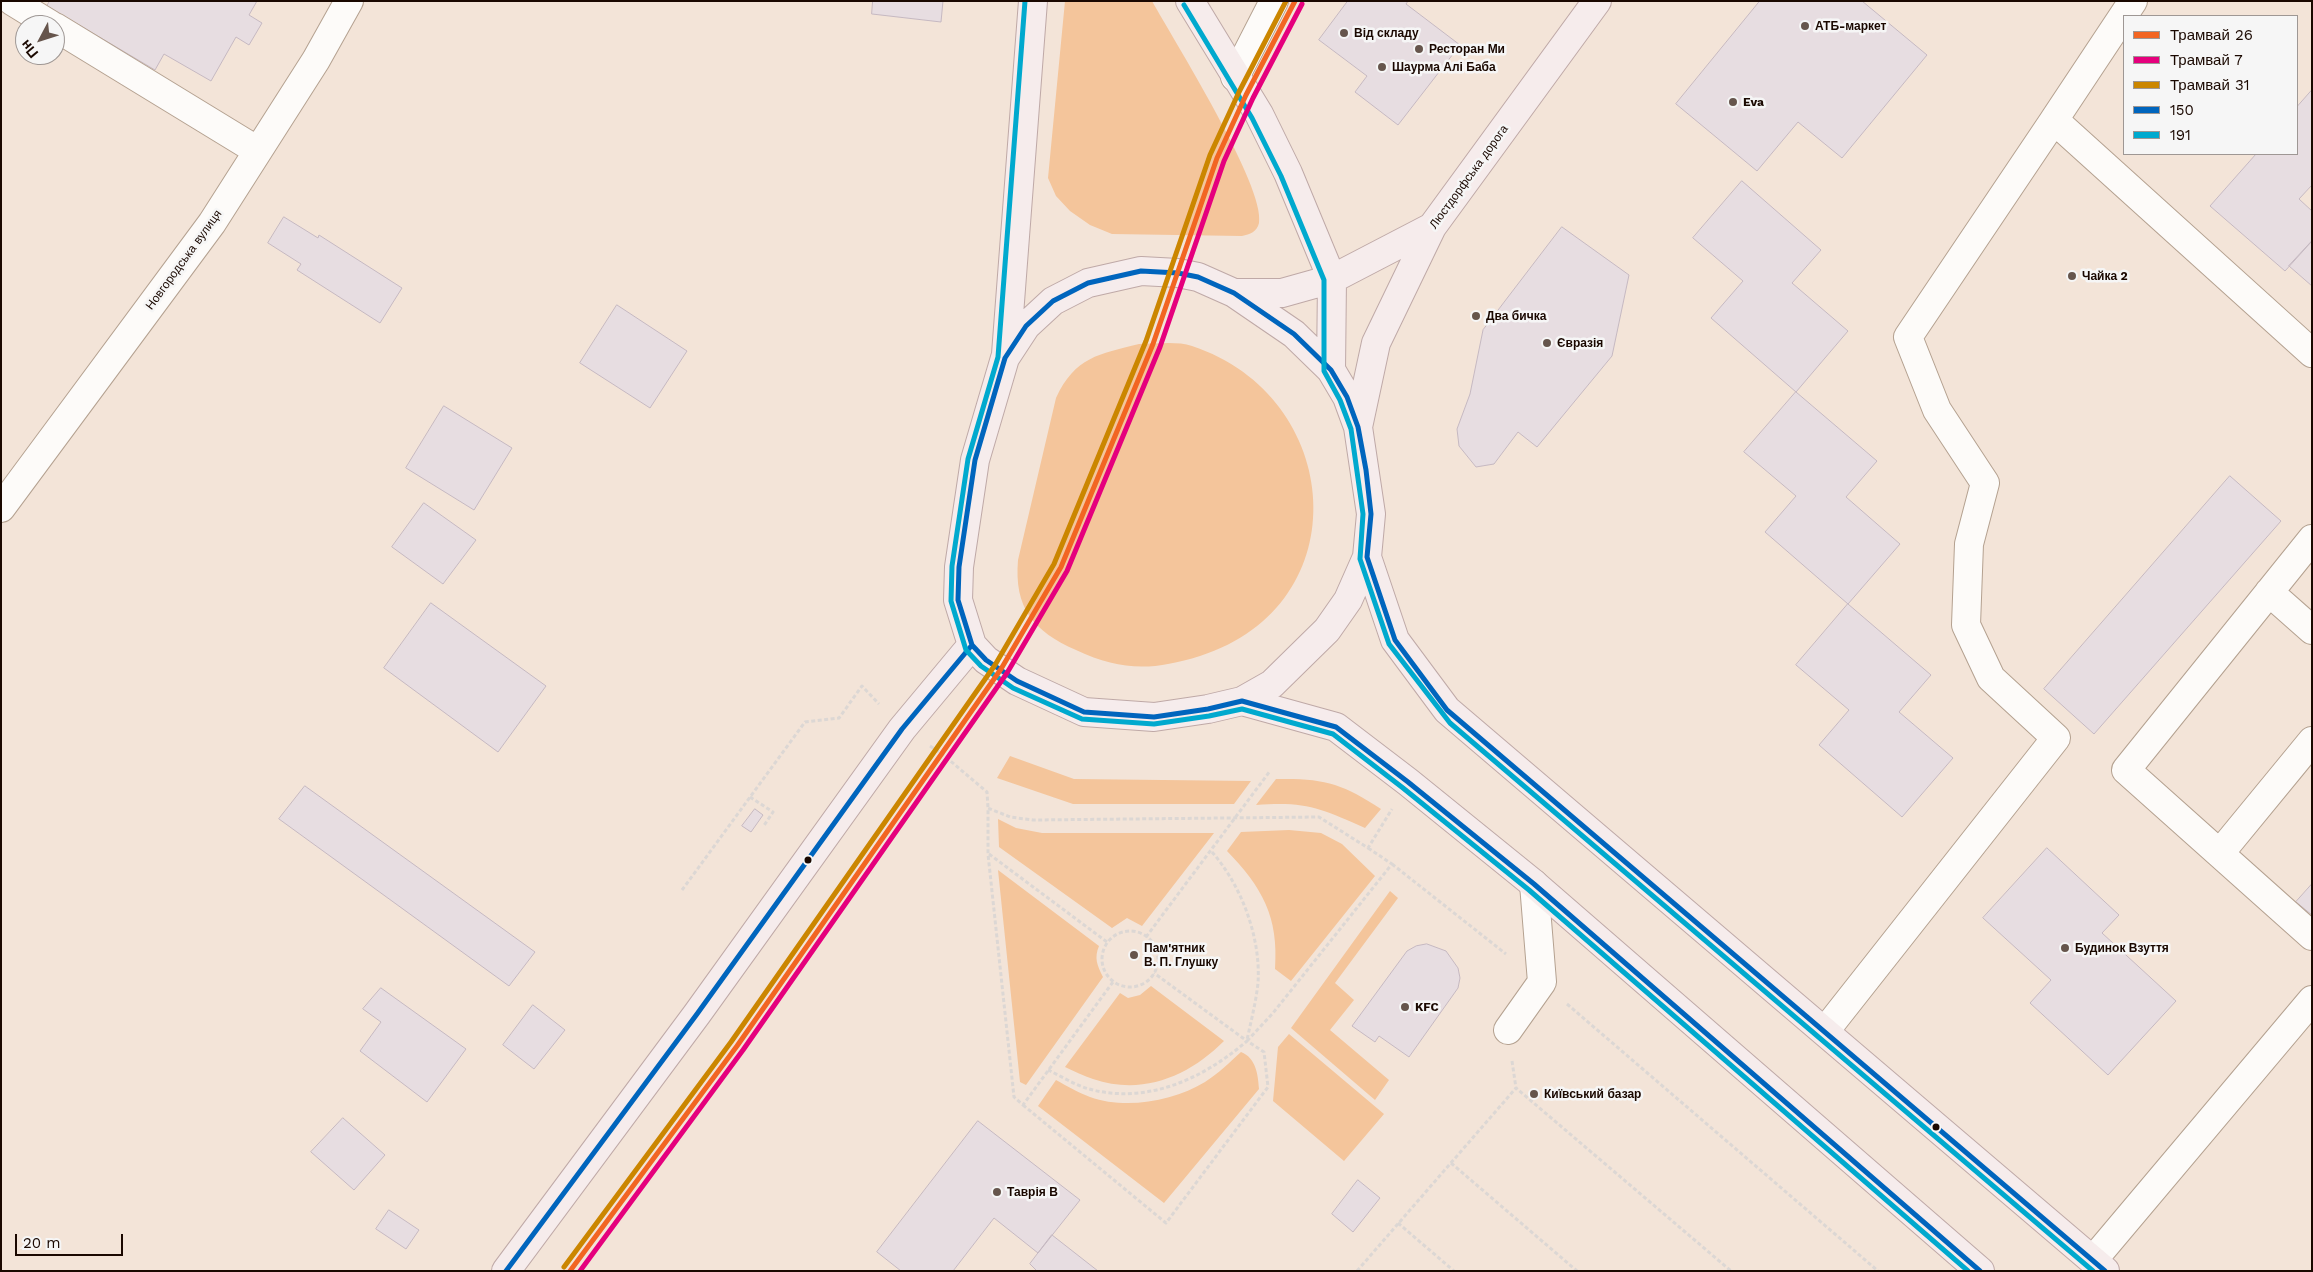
<!DOCTYPE html>
<html>
<head>
<meta charset="utf-8">
<style>
  body { margin:0 }
  #map { position:relative; width:2313px; height:1272px; overflow:hidden; background:#f3e4d8; font-family:"Work Sans",sans-serif }
  canvas { display:block }
  .frame { position:absolute; inset:0; border:2px solid #1a0800; pointer-events:none }
  .legend { position:absolute; left:2123px; top:15px; width:175px; height:140px; box-sizing:border-box; background:#f6f6f6; border:1px solid #9e9794; margin:0; padding:6px 9px; list-style:none; font-size:15px; color:#1a0800 }
  .legend li { display:flex; align-items:center; gap:10px; height:25px }
  .legend b { width:25px; border:1px solid #9e9794 }
  .north { position:absolute; left:15px; top:15px; width:50px; height:50px; box-sizing:border-box; background:#f6f6f6; border:1px solid #9e9794; border-radius:50%; rotate:230deg; font-size:14px; font-weight:700; line-height:20px; text-align:center; color:#1a0800 }
  .north::after { content:''; display:block; margin:auto; width:18px; height:22px; background:#66554c; clip-path:polygon(50% 0,100% 100%,50% 72%,0 100%) }
  .scale { position:absolute; left:15px; top:1234px; width:108px; height:22px; box-sizing:border-box; border:2px solid #1a0800; border-top:0; padding-left:6px; font-size:15px; line-height:18px; white-space:nowrap; color:#1a0800; -webkit-text-stroke:4px #f6f6f6; paint-order:stroke }
</style>
</head>
<body>
<div id="map">
<canvas width="2313" height="1272"></canvas>
<div class="frame"></div>
<ul class="legend">
<li><b style="height:6px;background:#f26522"></b>Трамвай 26</li>
<li><b style="height:6px;background:#e5007d"></b>Трамвай 7</li>
<li><b style="height:6px;background:#cb8600"></b>Трамвай 31</li>
<li><b style="height:6px;background:#0065bd"></b>150</li>
<li><b style="height:6px;background:#00a9ce"></b>191</li>
</ul>
<div class="north">Пн</div>
<div class="scale">20 m</div>
</div>
<script>
const ctx = document.querySelector('canvas').getContext('2d');
ctx.lineJoin = 'round';
function fill(path, color) { ctx.fillStyle = color; ctx.fill(path, 'evenodd'); }
function strokePath(path, color, width, dash) { ctx.strokeStyle = color; ctx.lineWidth = width; ctx.lineCap = dash ? 'butt' : 'round'; ctx.setLineDash(dash || []); ctx.stroke(path); }
function write(font, color, halo, rows, align = 'center') {
  ctx.font = font + ' "Work Sans",sans-serif'; ctx.lineWidth = 5; ctx.setLineDash([]); ctx.textBaseline = 'middle'; ctx.strokeStyle = halo; ctx.fillStyle = color; for (const [text, x, y, turn = 0] of rows) {
    ctx.save(); ctx.translate(x, y); ctx.rotate((+turn || 0) * Math.PI / 180); ctx.textAlign = isNaN(turn) ? turn : align; if (halo) ctx.strokeText(text, 0, 0); ctx.fillText(text, 0, 0); ctx.restore();
  }
}
fill(new Path2D(`
  M1065,1h87c21,38 114,186 107,222 -2,9 -9,11 -17,13l-130,-2 -22,-9 -20,-14 -14,-15 -8,-18z
  M1139,344c16,0 38,-3 53,2 152,50 169,259 8,310 -48,15 -79,15 -124,-6 -43,-19 -62,-42 -58,-90l38,-162c19,-41 43,-44 83,-54z
  M1010,756l64,23 177,2 -17,23h-161l-76,-26z
  M1276,779c47,-1 66,4 105,30l-16,19c-44,-20 -60,-27 -109,-23z
  M998,819l18,9 26,5h172l-72,93 -15,-8 -15,10 -113,-81z
  M1289,830l32,3 21,11 33,32 -84,105 -16,-12c4,-52 -13,-82 -48,-118l14,-19z
  M998,870l101,76c-5,12 -2,19 4,31l-77,108 -6,-3z
  M1390,891l8,7 -63,85 19,17 -24,30 59,50 -14,20 -84,-72z
  M1151,986l73,55c-35,35 -81,55 -131,38 -9,-3 -19,-8 -28,-12l55,-74 8,5 12,-3z
  M1289,1034l95,80 -40,47 -71,-60 5,-54z
  M1241,1052c15,6 17,22 18,37l-95,114 -126,-97 18,-26c11,6 23,13 34,17 36,13 84,4 115,-15 14,-9 24,-19 36,-30z`), '#f4c59b');
const building = new Path2D(`
  M50,1h207l-8,14 13,8 -13,22 -13,-8 -25,44 -47,-27 -9,16 -108,-64z
  M873,1h70l-2,21 -69,-8z
  M1348,1h60l-2,3 54,41 -62,80 -43,-33 12,-16 -48,-36z
  M1760,1h102l65,54 -85,103 -44,-36 -41,49 -81,-67z
  M2312,90v95l-13,14 13,12v30l-27,30 -75,-65 46,-52h41v-47z
  M1742,181l79,69 -29,33 56,48 -52,61 -85,-74 32,-37 -50,-43z
  M284,217l34,21 1,-3 83,53 -22,35 -83,-53 4,-6 -33,-21z
  M1562,227l67,48 -17,81 -75,91 -19,-15 -24,32 -18,3 -17,-21 -2,-17 13,-35 13,-64z
  M2312,241v45l-23,-20z
  M617,305l70,46 -37,57 -70,-45z
  M1796,392l81,69 -31,36 54,47 -52,60 -83,-72 31,-36 -52,-44z
  M444,406l68,42 -38,62 -68,-42z
  M2230,476l51,45 -187,213 -50,-45z
  M424,503l52,37 -33,44 -51,-37z
  M431,603l115,83 -48,66 -114,-84z
  M1848,604l83,71 -32,37 54,46 -51,59 -83,-72 30,-35 -53,-45z
  M305,786l230,166 -26,34 -230,-167z
  M755,809l8,6 -12,17 -9,-6z
  M2047,848l72,67 -17,18 74,68 -68,74 -78,-72 21,-23 -68,-62z
  M2312,884v31l-16,-13z
  M1427,944l19,7 12,17 2,10 -2,10 -49,69 -30,-21 -4,6 -23,-16 55,-75 9,-5z
  M381,988l85,61 -39,53 -67,-51 21,-29 -18,-13z
  M533,1005l32,25 -31,39 -31,-24z
  M343,1118l42,37 -31,35 -43,-38z
  M978,1121l102,79 -42,53 -44,-35 -41,53h-52l-24,-19z
  M1358,1180l22,18 -27,34 -21,-18z
  M389,1210l30,20 -13,19 -30,-20z
  M1052,1235l46,36h-61l-7,-7z`);
fill(building, '#e7dde1');
strokePath(building, '#c5b8c1', 1);
const minor = new Path2D(`
  M12,1l39,24
  M2133,1l-79,119 258,233
  M55,27l203,124
  M1235,77l39,-76
  M1,508l211,-285 104,-163 33,-59
  M2312,539l-186,231 186,166
  M2269,592l43,38
  M2220,853l92,-112
  M1508,1030l34,-48 -8,-98
  M1825,1031l231,-293 -65,-60 -25,-53 3,-81 16,-61 -48,-73 -29,-73 146,-217
  M2093,1260l219,-260`);
const major = new Path2D(`
  M1190,1l69,113 29,59 44,106 -1,91
  M1141,271l37,2 20,4 36,16 60,41 37,36 16,27 11,30 13,87 -4,43 -19,43 -21,30 -55,54 -30,17 -34,8 -54,8 -70,-5 -67,-31 -31,-21 -14,-15 -14,-45 1,-33 16,-107 30,-102 21,-32 27,-25 35,-18z
  M1234,293h48l50,-14 100,-52
  M1006,354l27,-353
  M1358,427l18,-84 56,-116 165,-226
  M1367,557l28,83 52,70 658,561
  M1242,701l94,26 72,55 126,102 446,387
  M506,1271l191,-257 205,-285 70,-84`);
strokePath(minor, '#b4a190', 30);
strokePath(major, '#bfa9a7', 30);
strokePath(new Path2D(`
  M930,746l11,7 46,39 1,16
  M750,797l23,15 -10,15
  M1212,852c29,33 49,85 46,131 -2,19 -7,38 -11,57
  M989,854l118,88
  M1392,864l114,90
  M682,890l123,-168 34,-4 23,-32 17,18
  M1102 959a28 28 0 1 1 56 0a28 28 0 1 1-56 0Z
  M1146,937l124,-166
  M1113,982l-90,123 -9,-8 -26,-243v-46l22,9 23,3 286,-3 49,31 24,-39
  M1567,1004l311,267
  M1247,1041l26,-28 119,-149 -24,-16
  M1512,1061l4,27
  M1048,1070c13,6 27,15 41,19 59,16 115,-11 158,-48l-93,-68
  M1023,1105l143,118 102,-136 -4,-35 -17,-11
  M1451,1163l126,108
  M1398,1223l56,48
  M1357,1271l159,-183 215,183`), '#dcd7d4', 3, [4, 2.5]);
strokePath(minor, '#fdfbf9', 28);
strokePath(major, '#f6ecec', 28);
strokePath(new Path2D(`
  M506,1271l191,-257 205,-285 70,-84
  M1980,1271l-446,-387 -126,-102 -72,-55 -94,-26 -34,8 -54,8 -70,-5 -67,-31 -31,-21 -14,-15 -14,-45 1,-33 16,-107 30,-102 21,-32 27,-25 35,-18 53,-12 37,2 20,4 36,16 60,41 37,36 16,27 11,30 8,43 5,44 -4,43 28,83 52,70 658,561`), '#0065bd', 5);
strokePath(new Path2D(`
  M1025,1l-27,356 -30,102 -16,107 -1,35 15,49 15,16 32,22 69,31 72,5 55,-8 33,-7 91,25 70,54 126,102 439,381
  M1184,5l68,113 29,58 43,104v91l16,29 11,29 12,85 -3,45 29,85 61,79 643,548`), '#00a9ce', 5);
strokePath(new Path2D(`
  M570,1271l167,-225 264,-377 60,-102 92,-223 64,-186 29,-63 49,-94`), '#f26522', 5);
strokePath(new Path2D(`
  M580,1271l163,-221 264,-377 60,-102 93,-224 64,-186 29,-63 49,-94`), '#e5007d', 5);
strokePath(new Path2D(`
  M564,1267l167,-225 264,-377 59,-101 92,-223 64,-186 29,-63 47,-91`), '#cb8600', 5);
for (const [x, y, r, color] of [
  [1805,26,5,"#66554c"],
  [1344,33,5,"#66554c"],
  [1419,49,5,"#66554c"],
  [1382,67,5,"#66554c"],
  [1733,102,5,"#66554c"],
  [2072,276,5,"#66554c"],
  [1476,316,5,"#66554c"],
  [1547,343,5,"#66554c"],
  [808,860,4.5,"#1a0800"],
  [2065,948,5,"#66554c"],
  [1134,955,5,"#66554c"],
  [1405,1007,5,"#66554c"],
  [1534,1094,5,"#66554c"],
  [1936,1127,4.5,"#1a0800"],
  [997,1192,5,"#66554c"]
]) { const dot = new Path2D(); dot.arc(x, y, r, 0, 2 * Math.PI); ctx.fillStyle = color; ctx.fill(dot); strokePath(dot, '#f6f6f6', 2); }
write('bold 12px', '#1a0800', '#f6f6f6', [
  ["АТБ-маркет",1815,26],
  ["Від складу",1354,33],
  ["Ресторан Ми",1429,49],
  ["Шаурма Алі Баба",1392,67],
  ["Eva",1743,102],
  ["Чайка 2",2082,276],
  ["Два бичка",1486,316],
  ["Євразія",1557,343],
  ["Пам'ятник",1144,948],
  ["В. П. Глушку",1144,962],
  ["Будинок Взуття",2075,948],
  ["KFC",1415,1007],
  ["Київський базар",1544,1094],
  ["Таврія В",1007,1192]
], 'left');
write('12px', '#1a0800', '#f6f6f6', [
  ["Люстдорфська дорога",1469,177,-54],
  ["Новгородська вулиця",184,260,-54]
]);
</script>
</body>
</html>
